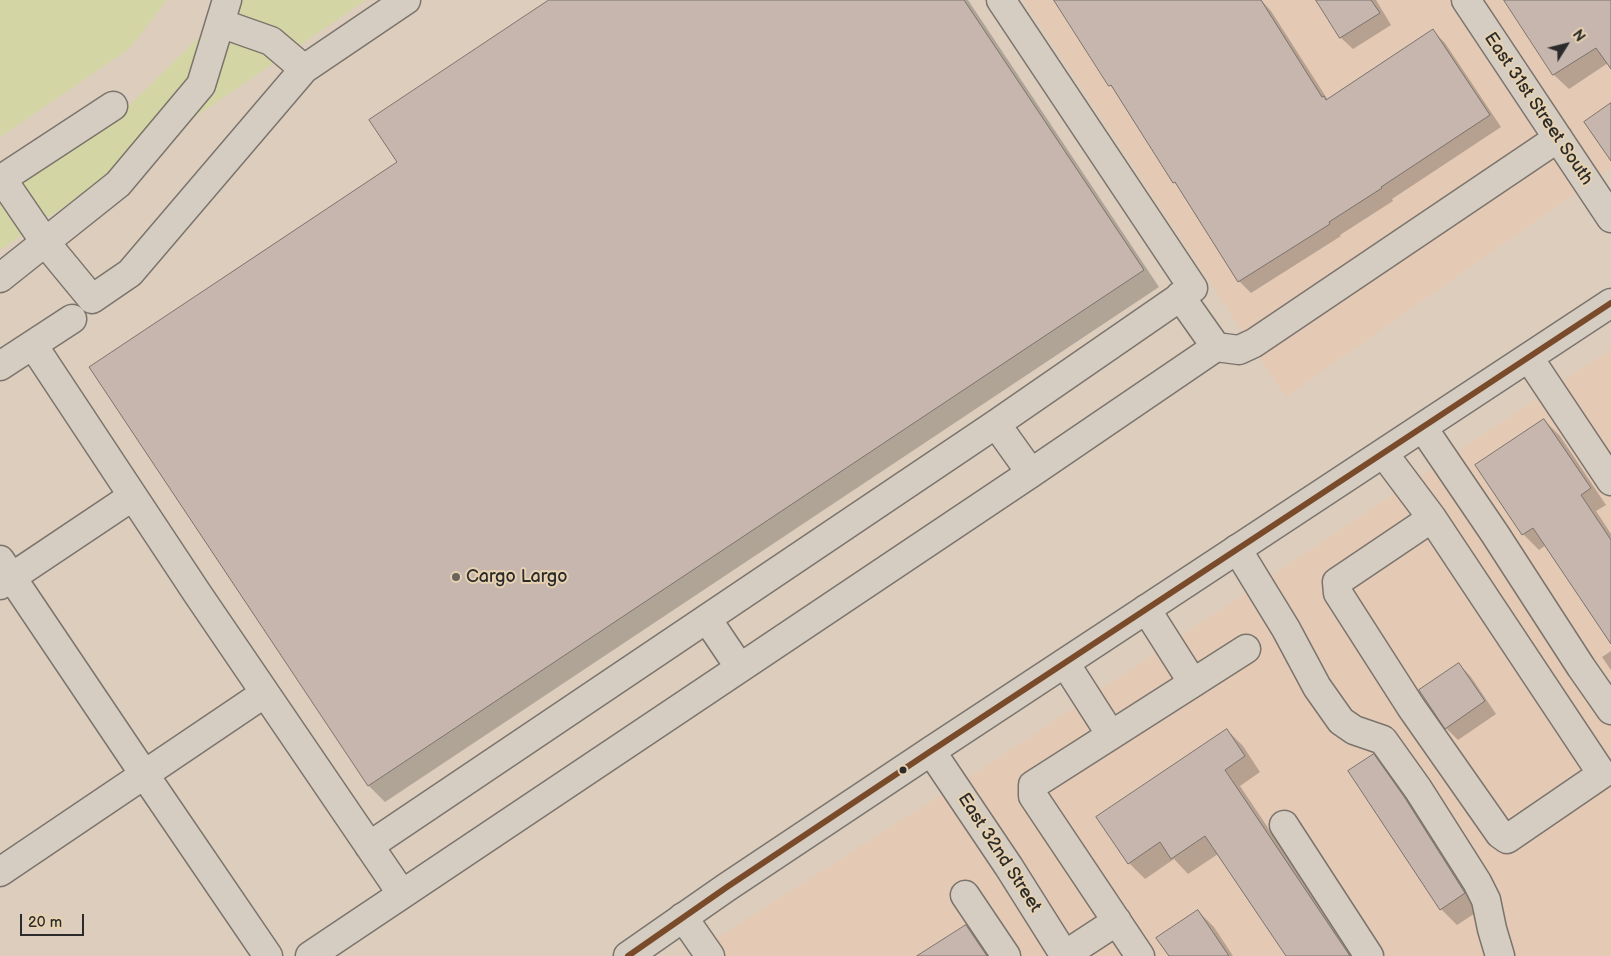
<!DOCTYPE html>
<html>
<head>
<meta charset="utf-8">
<style>
  body { margin:0 }
  #map { position:relative; width:1611px; height:956px; overflow:hidden; background:#ddcdbd; font-family:"Balsamiq Sans",sans-serif }
  canvas { display:block }
  .north { position:absolute; left:1541px; top:20px; width:50px; height:50px; -webkit-text-stroke:4px #e6d1b0; paint-order:stroke; rotate:54deg; font-size:14px; font-weight:700; line-height:20px; text-align:center; color:#2b2b2b }
  .north::after { content:''; display:block; margin:auto; width:18px; height:22px; background:#2b2b2b; clip-path:polygon(50% 0,100% 100%,50% 72%,0 100%) }
  .scale { position:absolute; left:20px; top:914px; width:64px; height:22px; box-sizing:border-box; border:2px solid #2b2b2b; border-top:0; padding-left:6px; font-size:15px; line-height:18px; white-space:nowrap; color:#2b2b2b; -webkit-text-stroke:4px #e6d1b0; paint-order:stroke }
</style>
</head>
<body>
<div id="map">
<canvas width="1611" height="956"></canvas>
<div class="north">N</div>
<div class="scale">20 m</div>
</div>
<script>
const ctx = document.querySelector('canvas').getContext('2d');
ctx.lineJoin = 'round';
function fill(path, color) { ctx.fillStyle = color; ctx.fill(path, 'evenodd'); }
function strokePath(path, color, width, dash) { ctx.strokeStyle = color; ctx.lineWidth = width; ctx.lineCap = dash ? 'butt' : 'round'; ctx.setLineDash(dash || []); ctx.stroke(path); }
function write(font, color, halo, rows, align = 'center') {
  ctx.font = font + ' "Balsamiq Sans",sans-serif'; ctx.lineWidth = 4; ctx.setLineDash([]); ctx.textBaseline = 'middle'; ctx.strokeStyle = halo; ctx.fillStyle = color; for (const [text, x, y, turn = 0] of rows) {
    ctx.save(); ctx.translate(x, y); ctx.rotate((+turn || 0) * Math.PI / 180); ctx.textAlign = isNaN(turn) ? turn : align; if (halo) ctx.strokeText(text, 0, 0); ctx.fillText(text, 0, 0); ctx.restore();
  }
}
fill(new Path2D(`
  M1023,0h588v168l-325,229z
  M1611,349v607h-922l311,-199z`), '#e4c9b4');
fill(new Path2D(`
  M0,0h167l-38,49 -129,88z
  M219,0h147l-366,250v-53l133,-95 70,-69z`), '#d4d5a4');
fill(new Path2D(`
  M551,0h417l191,287 -774,515 -16,-16 -278,-419 308,-205z
  M1055,0h206l10,11 57,89 105,-69 12,12 56,84 -109,72 1,2 -53,34 1,1 -90,57 -12,-12 -57,-91 -8,-8 -56,-88 -8,-9z
  M1317,0h59l15,25 -38,24 -13,-12z
  M1506,0h105v67l-3,-4 -39,26 -15,-14z
  M1544,420l16,16 46,69 -10,6 15,23v108l-65,-97 -7,5 -16,-16z
  M1611,651v19l-9,-13z
  M1459,664l12,13 25,37 -38,26 -12,-12z
  M1227,730l16,16 17,26 -20,14 114,170h-67l-69,-102 -30,20 -14,-15 -29,20 -16,-16z
  M1374,756l16,16 31,43 59,95 -23,15 -16,-16 -91,-137z
  M1198,911l16,16 19,29h-63z
  M966,927l16,16 9,13h-71z`), '#0003');
const building = new Path2D(`
  M549,0h415l180,270 -776,516 -279,-419 308,-205 -28,-42z
  M1054,0h207l61,97 2,-1 2,4 107,-71 57,86 -109,72 1,1 -53,34 1,2 -92,58 -63,-100 -2,1 -62,-98 -2,1z
  M1316,0h55l9,13 -40,25z
  M1504,0h107v69l-15,-21 -43,27z
  M1611,103v58l-27,-39z
  M1544,419l47,69 -10,7 30,45v104l-78,-116 -11,7 -47,-70z
  M1459,663l26,38 -40,28 -26,-39z
  M1227,729l18,27 -20,14 125,186h-64l-81,-120 -34,23 -11,-17 -32,22 -32,-47z
  M1374,754l31,44 60,95 -25,17 -92,-139z
  M1198,910l31,46h-60l-13,-18z
  M966,925l21,31h-70z`);
fill(building, '#c7b6ae');
strokePath(building, '#7b746d', 1);
const minor = new Path2D(`
  M1466,0l145,218
  M220,23l51,18 33,28
  M2,179l43,63 47,57 38,-26 174,-204 102,-69
  M0,180l113,-74
  M0,278l118,-94 83,-99 26,-85
  M1180,296l36,51
  M33,345l164,248 205,301
  M1529,358l82,123
  M0,366l72,-47
  M996,424l35,49
  M1423,428l72,106 86,133 30,43
  M1384,454l48,64 170,256 -95,65 -7,-5 -89,-127 -73,-114 -1,-11 95,-64
  M1237,549l49,80 31,58 24,34 13,9 29,10 35,49 59,93 9,18 6,29 8,27
  M0,560l144,214 124,182
  M0,585l133,-89
  M1146,609l47,74
  M707,619l33,49
  M1065,663l46,72
  M931,751l78,116 56,89
  M1284,825l85,131
  M369,846l627,-422 197,-136 -192,-288
  M0,872l265,-179
  M965,895l41,61
  M683,917l27,39
  M1065,955l52,-34
  M310,956l721,-483 185,-126 23,3 15,-7 304,-205
  M1140,956l-107,-160v-11l213,-136`);
const major = new Path2D(`
  M628,956l99,-69 204,-136 680,-448`);
strokePath(minor, '#7b746d', 31);
strokePath(major, '#7b746d', 31);
strokePath(minor, '#d5cdc1', 28);
strokePath(major, '#d5cdc1', 28);
strokePath(new Path2D(`
  M628,956l99,-69 204,-136 680,-448`), '#7a4b2a', 6);
for (const [x, y, r, color] of [
  [456,577,5,"#69645e"],
  [903,770,4.5,"#2b2b2b"]
]) { const dot = new Path2D(); dot.arc(x, y, r, 0, 2 * Math.PI); ctx.fillStyle = color; ctx.fill(dot); strokePath(dot, '#e6d1b0', 2); }
write('18px', '#2b2b2b', '#e6d1b0', [
  ["East 31st Street South",1538,109,56],
  ["East 32nd Street",999,853,57]
]);
write('18px', '#2b2b2b', '#e6d1b0', [
  ["Cargo Largo",466,577]
], 'left');
</script>
</body>
</html>
